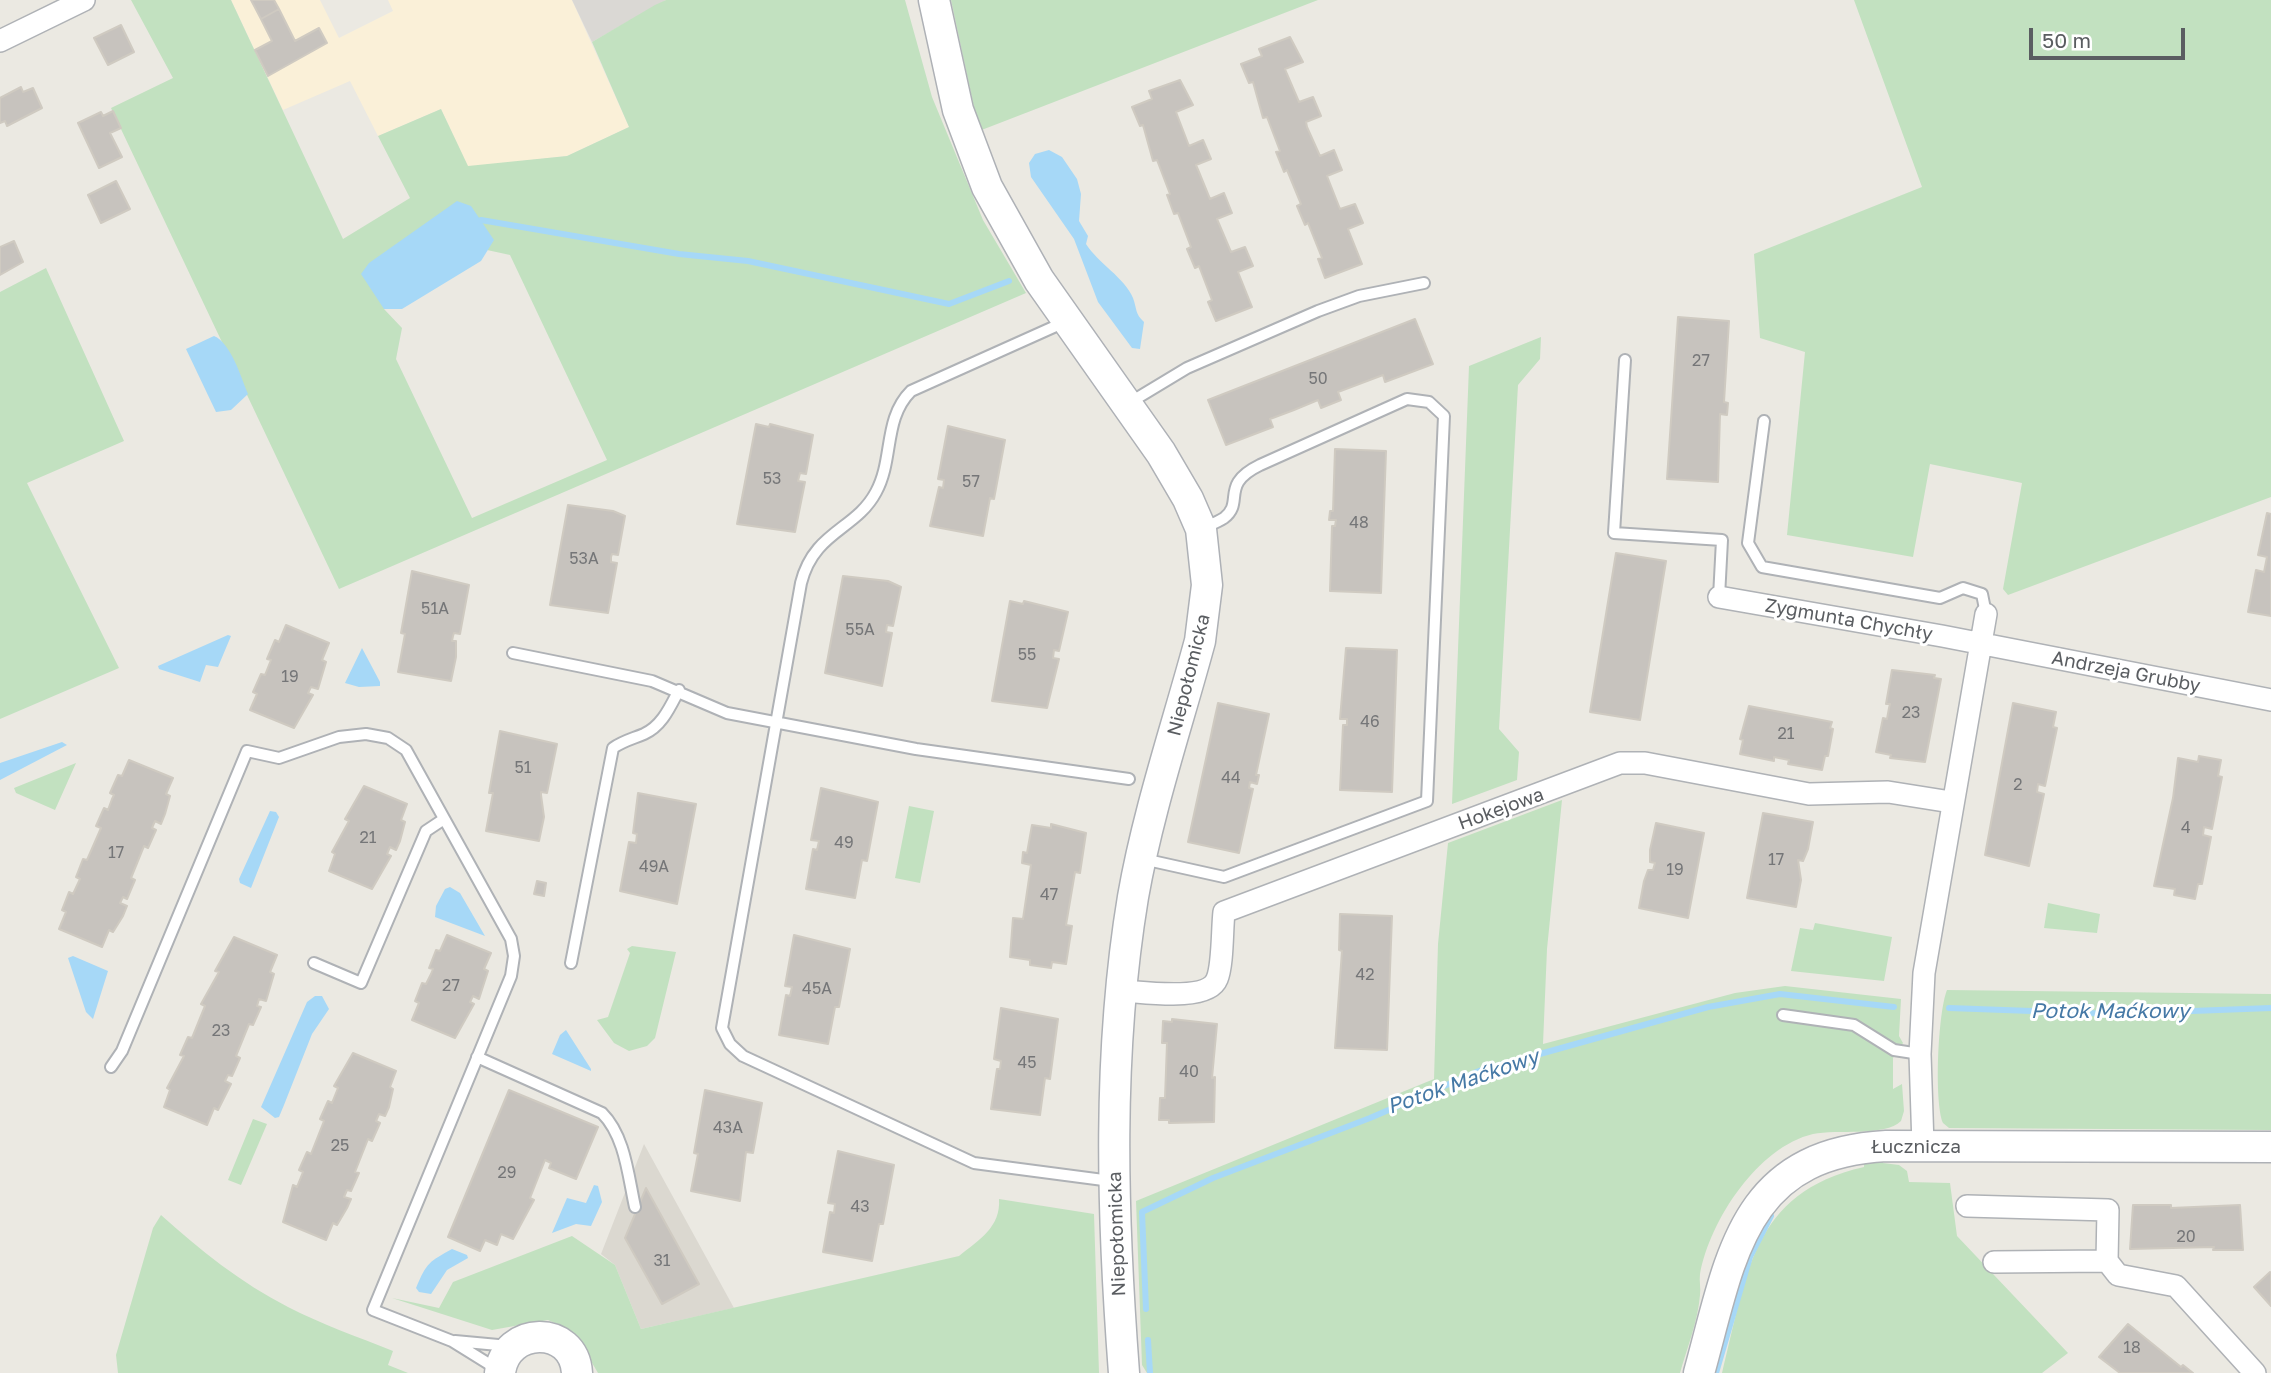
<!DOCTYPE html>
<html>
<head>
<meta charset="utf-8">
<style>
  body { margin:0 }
  #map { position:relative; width:2271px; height:1373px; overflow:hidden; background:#ebe9e2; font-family:"Golos Text",sans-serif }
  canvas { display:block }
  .scale { position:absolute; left:2029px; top:28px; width:156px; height:32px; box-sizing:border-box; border:4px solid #5a5d61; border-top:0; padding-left:9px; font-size:21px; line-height:24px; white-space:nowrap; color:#5a5d61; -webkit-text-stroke:5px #fff; paint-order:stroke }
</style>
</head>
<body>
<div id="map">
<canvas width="2271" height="1373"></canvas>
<div class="scale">50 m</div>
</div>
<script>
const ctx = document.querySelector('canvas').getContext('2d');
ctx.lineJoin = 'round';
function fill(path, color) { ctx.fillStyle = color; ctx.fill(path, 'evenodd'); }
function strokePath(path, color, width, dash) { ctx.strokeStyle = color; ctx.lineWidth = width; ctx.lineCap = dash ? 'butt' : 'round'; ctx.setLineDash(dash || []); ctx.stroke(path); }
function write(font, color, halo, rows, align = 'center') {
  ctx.font = font + ' "Golos Text",sans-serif'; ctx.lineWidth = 6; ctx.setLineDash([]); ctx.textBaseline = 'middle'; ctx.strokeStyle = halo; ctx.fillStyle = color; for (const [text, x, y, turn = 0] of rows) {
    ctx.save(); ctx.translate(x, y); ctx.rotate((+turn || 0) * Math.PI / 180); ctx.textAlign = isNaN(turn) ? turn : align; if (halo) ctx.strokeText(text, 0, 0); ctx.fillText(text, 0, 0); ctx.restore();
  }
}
fill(new Path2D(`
  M231,0h89l19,38 54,-27 -5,-11h184l57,127 -62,29 -99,11 -27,-58 -63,27 -28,-55 -67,29z`), '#faf0d8');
fill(new Path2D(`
  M572,0h94l-74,42z`), '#dad8d4');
fill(new Path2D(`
  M644,1144l90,164 -93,21 -26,-64 -14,-11z`), '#dbd8d0');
fill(new Path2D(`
  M131,0h100l112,239 67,-41 -32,-62 63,-27 27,57 99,-10 62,-29 -37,-85 63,-37 11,-5h239l27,97 51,123 43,73 -687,296 -228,-481 62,-30zM493,240l-6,10 23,5 97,205 -135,58 -76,-159 6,-31 -18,-19z
  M951,0h367l-339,131z
  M1854,0h417v497l-263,98 -5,-6 19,-106 -92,-19 -17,93 -126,-22 18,-183 -45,-14 -6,-84 168,-67z
  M46,268l78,173 -97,42 92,185 -119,51v-427z
  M1541,337l-1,22 -22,26 -19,344 20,23 -2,28 -65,24 17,-438z
  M76,763l-21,47 -39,-17 -2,-5z
  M1562,800l-15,149 -4,95 192,-51 50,-7 116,13 -2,37 4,7 -10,15v31l9,-5 2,27 -3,10c-16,16 -64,8 -88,13 -55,13 -103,86 -113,140 -1,7 1,14 0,21 -2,26 -13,53 -20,78h-533l-5,-8 -6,-164 298,-122 4,-135 10,-101z
  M909,806l25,5 -14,72 -25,-5z
  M2048,903l52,11 -3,19 -53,-5z
  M1815,923l77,14 -8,44 -93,-10 9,-43 13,2z
  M632,946l44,6 -21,86 -8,8 -18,5 -15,-8 -17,-23 11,-3 22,-64 -3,-4z
  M1947,990l324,4v136l-322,-2 -6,-5c-9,-22 -5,-111 4,-133z
  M253,1119l14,5 -26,61 -13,-5z
  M1864,1159h19v4l16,2 8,6 2,11 41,1 7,53 111,117 -26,20h-320c25,-97 28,-180 142,-206z
  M999,1199l95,15 5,159h-501l-20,-34 -12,-11 -18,-8 -56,10 -100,-32 47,10 14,-26 119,-46 43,29 26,64 318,-73c20,-16 42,-29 40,-57z
  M161,1215c39,35 80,68 127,92 33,17 70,30 105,44l-5,14 20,8h-290l-2,-18 37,-127z`), '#c2e1c0');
fill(new Path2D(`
  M1049,150l13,7 15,22 4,15 -2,27 9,15 -2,8c12,19 39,34 47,54 4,11 2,16 11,24l-4,27 -8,-1 -34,-46 -24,-63 -43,-62 -2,-14 6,-9z
  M457,201l14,5 23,34 -13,21 -79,48h-18l-23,-35 8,-11z
  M214,336c17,7 27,41 34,58l-17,16 -15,2 -30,-63z
  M228,635l3,1 -13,31 -12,-2 -6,17 -41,-13 -1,-3z
  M362,648l18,34v4l-21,1 -14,-4z
  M62,742l5,3 -67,35v-17z
  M270,811l6,1 3,5 -28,71 -11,-5 -1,-4z
  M450,887l10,6 25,43 -50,-19 1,-11 9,-17z
  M73,956l35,15 -15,48 -7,-7 -18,-54z
  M315,996h7l7,13 -17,25 -28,71 -5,12 -4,1 -14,-11 46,-105z
  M566,1030l25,39v2l-39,-17 8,-19z
  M594,1185l4,1 4,16 -11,24 -15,-2 -24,9 15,-35 19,5z
  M452,1249l15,6 1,3 -21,12 -16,24 -12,-2 -3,-4c11,-26 13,-26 36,-39z`), '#a6d8f7');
strokePath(new Path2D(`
  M481,220l198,34 69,7 201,43 60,-23
  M1949,1008l165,6 157,-6
  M1146,1309l-4,-97 71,-34 157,-60 109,-47 229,-64 72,-13 114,13
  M1148,1340l2,33
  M1716,1373l34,-116 21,-41`), '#a6d8f7', 6);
const building = new Path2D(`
  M251,0h23l5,9 -18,10z
  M279,9l16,32 24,-13 8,15 -59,33 -13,-26 17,-9 -11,-22z
  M121,25l13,27 -26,13 -14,-27z
  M1290,37l13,25 -18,7 2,5 12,28 14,-5 8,19 -15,6 1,5 13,29 14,-6 8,20 -15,6 13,33 15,-5 8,19 -15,6 14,35 -37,14 -7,-19 4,-1 -14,-35 -3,2 -8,-19 4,-2 -14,-34 -3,2 -8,-20 4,-1 -13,-34 -4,1 -10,-36 -4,1 -8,-19 21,-8 -3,-7z
  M1180,80l13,25 -17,7 13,34 14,-6 8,19 -15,6 3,7 11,27 14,-6 8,20 -15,6 14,33 14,-5 8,19 -15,6 14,35 -36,14 -8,-19 4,-2 -13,-34 -4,2 -8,-19 4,-2 -13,-34 -4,1 -7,-19 3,-1 -13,-34 -4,1 -10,-36 -3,1 -8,-19 20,-8 -3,-8z
  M21,87l2,5 10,-4 9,20 -35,18 -2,-5 -5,2v-25z
  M113,111l8,17 -11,5 12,24 -23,11 -21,-45 23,-11 2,4z
  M116,181l14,28 -29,14 -13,-28z
  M14,241l9,21 -23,13v-28z
  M1678,317l51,4 -5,81 4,1 -1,12 -7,-1 -2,68 -51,-3z
  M1415,319l18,45 -48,18 -2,-7 -45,17 3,8 -20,8 -3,-8 -24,10 -24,9 3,8 -47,18 -18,-45z
  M756,424l13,3 1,-3 43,11 -7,39 -6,-1 -2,8 7,1 -10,50 -58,-8z
  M948,426l57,14 -11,59 -4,-1 -7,38 -53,-10 9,-39 4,1 1,-8 -6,-1z
  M1335,449l51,2 -5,142 -51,-2 2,-65h3l1,-6h-7l1,-9h3z
  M568,505l45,6 12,5 -7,39 -6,-1 -1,3v5l6,1 -9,50 -58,-8z
  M2267,513l4,1v102l-23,-4 8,-42 8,2 3,-15 -9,-2z
  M1616,553l50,8 -26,159 -50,-8z
  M412,571l57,14 -9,49 -6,-1 -1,3 -1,5h4v16l-5,24 -53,-9 7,-38 -4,-1z
  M843,576l45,5 13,6 -8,39 -6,-1 -1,7 6,1 -10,53 -57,-13z
  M1010,601l13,3 1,-3 44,11 -9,39 -5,-1 -1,8 6,1 -12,49 -55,-7z
  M286,625l43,18 -7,17 4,2 -8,27 -7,-2 -3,6 5,2 -19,33 -44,-18 7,-16 -4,-2 8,-18 4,1 6,-15 -4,-1 8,-19 4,2z
  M1346,648l51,2 -5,142 -52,-2 3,-65h4v-6h-7z
  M1892,670l43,5 -1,3 7,1 -16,83 -35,-4 1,-3 -15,-3 7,-34 4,1 2,-11 1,-4h-4z
  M1218,703l51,11 -13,61h3l-2,9 -7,-2 -1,6 4,1 -14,64 -51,-11z
  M2013,703l43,9 -3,15 4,1 -12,58 -7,-2 -1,8 7,2 -15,72 -44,-11z
  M1749,706l83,16 -2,6 3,1 -5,27h-3l-3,14 -34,-6 1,-4 -15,-3v4l-34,-7 3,-14 -3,-1z
  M500,731l57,13 -10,49 -6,-1v3l3,22 -5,24 -53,-10 7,-38h-4z
  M2199,756l22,4 -3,16 4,1 -10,52 -8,-2 -1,8 8,2 -9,47h-4l-3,15 -21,-4 1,-6 -21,-3 19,-88 5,-40 20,4z
  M129,760l44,18 -7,16 4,2 -5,18 -4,10 -6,-3 -3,7 4,2 -8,18 -4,-2 -13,32 4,2 -8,19 -4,-2 -3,6 7,3 -4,10 -10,16 -4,-2 -7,17 -43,-18 7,-17 -4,-2 7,-18 4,2 7,-15 -4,-2 7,-18 4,1 14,-32 -5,-2 8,-18 4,2 4,-11 2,-4 -4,-2 8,-18 4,1z
  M364,786l43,18 -6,16 4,2 -5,19 -4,9 -6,-3 -3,7 4,2 -19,33 -43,-18 6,-17 -3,-2 17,-31 -4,-2z
  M821,788l57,14 -11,59 -5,-1 -7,38 -49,-9 7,-40 4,1 2,-9 -8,-1z
  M638,793l58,11 -19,100 -57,-13 9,-49 7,1 1,-9 -4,-1z
  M1763,813l50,9 -5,27 -5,12 -5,-1 3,20 -5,27 -49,-9z
  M1656,823l48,10 -16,85 -49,-10 5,-27 4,-11h5l2,-7 -5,-1v-12z
  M1051,824l35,9 -6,40 -5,-1 -9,53 6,1 -6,38 -14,-2 -1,6 -21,-3v-5l-20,-3 3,-39 10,1 8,-54 -9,-2 1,-11 4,1 5,-28 19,3z
  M537,881l9,2 -2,13 -10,-2z
  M1340,914l52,2 -5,134 -52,-2 7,-97 -3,-1z
  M447,935l44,18 -7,16 4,2 -9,28 -6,-3 -3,6 4,2 -19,34 -43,-18 7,-17 -4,-2 7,-18 4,1 5,-10 2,-5 -4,-1 7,-18 4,1z
  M794,935l56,14 -11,58h-4l-7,37 -49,-9 7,-40 4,1 2,-9 -7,-1z
  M234,937l43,18 -7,17 4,2 -8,27 -7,-2 -2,7 4,1 -8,18 -4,-1 -13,32 4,2 -8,18 -4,-1 -3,6 6,3 -13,26 -4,-2 -7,17 -43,-18 6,-17 -3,-2 17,-32 -4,-1 8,-18 4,1 13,-32 -4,-2 18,-32 -4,-1z
  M1001,1008l57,11 -8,60 -5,-1 -5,37 -49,-6 6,-40h3l1,-8 -7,-2z
  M1172,1019l45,5 -5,54 3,-1 -1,45 -45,1v-3h-10l1,-22h5l2,-55h-5l1,-22 9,1z
  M353,1053l43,18 -6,16 3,2 -4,18 -4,9 -6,-2 -3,7 4,2 -8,18 -4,-2 -13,33 4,1 -8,18 -4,-1 -3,7 7,2 -4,9 -10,17 -4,-2 -7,17 -43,-18 10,-37 4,2 6,-15 -4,-2 8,-18 4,2 13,-33 -4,-2 8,-18 4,2 6,-15 -4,-2z
  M509,1090l89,37 -22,52 -27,-11 2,-5 -6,-3 -15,38 4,2 -21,39 -12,-5 -4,11 -12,-5 -5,11 -32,-14z
  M705,1090l57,13 -9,50 -7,-1 -6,49 -49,-10 7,-37 -4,-1z
  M838,1151l56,14 -11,59h-4l-7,37 -49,-9 7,-40 4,1 1,-9 -7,-1z
  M646,1188l53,96 -37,20 -37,-66z
  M2133,1205h38v3l69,-3 3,45h-30l1,-3 -84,2z
  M2270,1272l1,1v33l-17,-19z
  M2128,1324l53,43 2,-2 10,8h-73l-21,-16z`);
fill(building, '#c7c3be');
strokePath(building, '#cfcac1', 2);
const lane = new Path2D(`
  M1067,321l-156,70c-28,28 -17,68 -35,101 -20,38 -62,39 -75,91l-79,445 8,16 13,12 231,107 137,18
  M1625,360l-11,173 108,7 -3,57
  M1129,403l58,-35 131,-57 41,-15 65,-13
  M1764,421l-16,122 14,24 178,31 23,-10 19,6 4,20
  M513,653l139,28 75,32 189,36 213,30
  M1143,859l81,18 203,-76 17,-385 -15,-14 -22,-3 -147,66c-41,20 -15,37 -36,53 -6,4 -14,7 -21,10
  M314,963l47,20 65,-152 18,-12
  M571,963l42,-215c10,-7 19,-9 31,-14 18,-8 26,-27 35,-44
  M1783,1015l71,10 40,25 26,4
  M477,1057l125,56c23,23 26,62 33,94
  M111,1067l11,-16 125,-300 32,7 60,-21 27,-3 22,4 18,12 105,189 3,17 -3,20 -138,334 79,31 45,28
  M455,1341l54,5`);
const street = new Path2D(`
  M0,41l84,-41
  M1719,597l223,39 329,64
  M1123,991c21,1 85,11 94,-12 6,-14 5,-50 7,-67l396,-149h25l164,31 79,-2 63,10
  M1923,1146l-3,-92 4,-81 62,-359
  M1967,1206l141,4 -1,51 11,14 58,11 79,87
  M1994,1262l113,-1`);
const secondary = new Path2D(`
  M934,0l24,110 29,77 52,93 122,173 27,46 13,30 6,56 -7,56c-23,85 -52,170 -67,256 -26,157 -21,318 -9,476
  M500,1373c5,-47 74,-49 77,0
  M1699,1373c32,-115 42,-219 187,-227l385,1`);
strokePath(lane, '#afb2b6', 14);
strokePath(street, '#afb2b6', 24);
strokePath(secondary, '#aeb1b6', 33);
strokePath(lane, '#fff', 10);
strokePath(street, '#fff', 21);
strokePath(secondary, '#fff', 30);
write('16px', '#757678', null, [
  ["27",1701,361],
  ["50",1318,379],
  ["53",772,479],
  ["57",971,482],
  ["48",1359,523],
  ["53A",584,559],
  ["51A",435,609],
  ["55A",860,630],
  ["55",1027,655],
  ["19",290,677],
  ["23",1911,713],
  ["46",1370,722],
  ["21",1786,734],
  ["51",523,768],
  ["44",1231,778],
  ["2",2018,785],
  ["4",2186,828],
  ["21",368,838],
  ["49",844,843],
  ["17",116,853],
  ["17",1776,860],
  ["49A",654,867],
  ["19",1675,870],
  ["47",1049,895],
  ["42",1365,975],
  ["27",451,986],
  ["45A",817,989],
  ["23",221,1031],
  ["45",1027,1063],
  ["40",1189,1072],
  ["43A",728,1128],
  ["25",340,1146],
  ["29",507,1173],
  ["43",860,1207],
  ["20",2186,1237],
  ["31",662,1261],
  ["18",2132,1348]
]);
write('19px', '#5a5d61', '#fff', [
  ["Zygmunta Chychły",1849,620,10],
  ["Andrzeja Grubby",2126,672,11],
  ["Niepołomicka",1189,675,-76],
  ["Hokejowa",1501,809,-20],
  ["Łucznicza",1916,1147],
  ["Niepołomicka",1117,1234,-92]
]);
write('italic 21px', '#4679a6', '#fff', [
  ["Potok Maćkowy",2110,1011],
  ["Potok Maćkowy",1463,1082,-19]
]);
</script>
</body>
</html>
